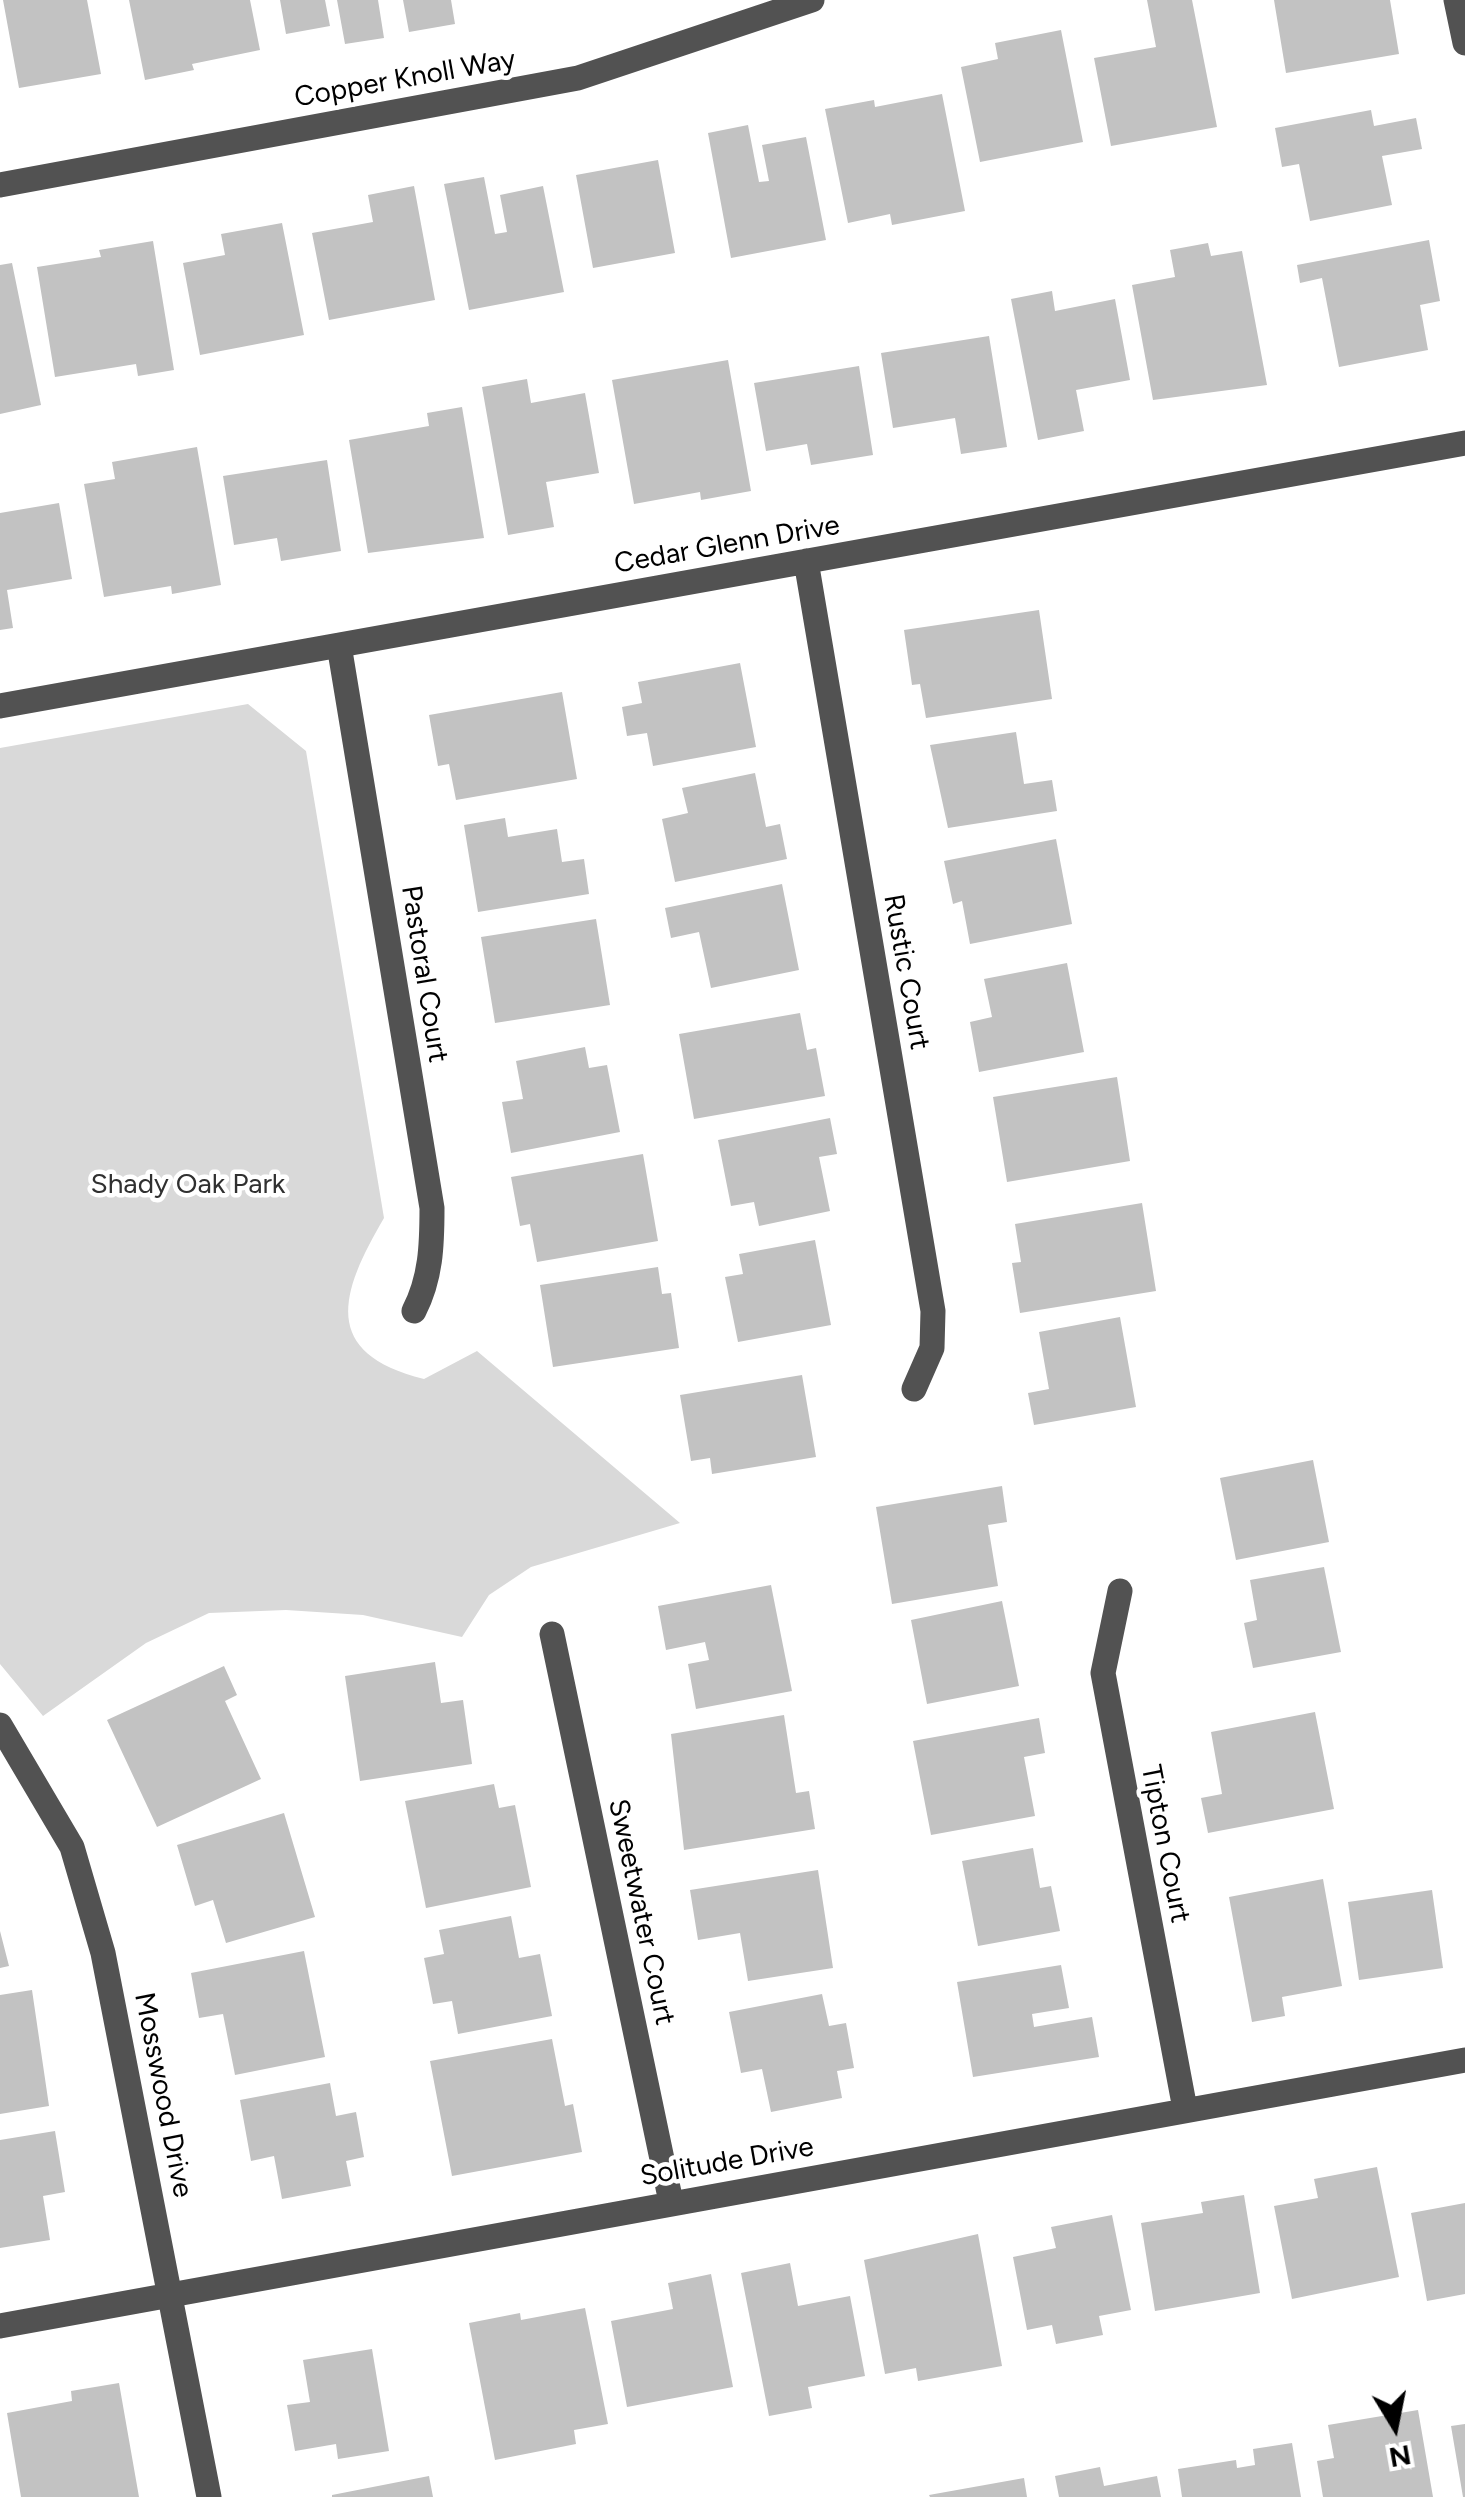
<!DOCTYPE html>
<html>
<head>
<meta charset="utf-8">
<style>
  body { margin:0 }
  #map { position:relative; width:1465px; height:2497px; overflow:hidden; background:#fff; font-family:Figtree,sans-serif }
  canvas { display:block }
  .north { position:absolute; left:1345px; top:2377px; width:100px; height:100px; -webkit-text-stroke:8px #fff; paint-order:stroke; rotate:170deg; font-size:28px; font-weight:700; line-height:40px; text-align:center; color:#000 }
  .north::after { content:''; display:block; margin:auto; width:35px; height:45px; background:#000; clip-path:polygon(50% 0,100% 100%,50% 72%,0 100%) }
</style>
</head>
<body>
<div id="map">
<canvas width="1465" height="2497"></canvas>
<div class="north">N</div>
</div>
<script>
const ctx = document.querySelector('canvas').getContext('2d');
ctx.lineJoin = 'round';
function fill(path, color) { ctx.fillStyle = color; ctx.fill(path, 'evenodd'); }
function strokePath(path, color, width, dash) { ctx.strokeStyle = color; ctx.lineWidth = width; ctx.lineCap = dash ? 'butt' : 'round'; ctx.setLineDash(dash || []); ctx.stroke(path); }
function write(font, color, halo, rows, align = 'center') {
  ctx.font = font + ' Figtree,sans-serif'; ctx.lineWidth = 9; ctx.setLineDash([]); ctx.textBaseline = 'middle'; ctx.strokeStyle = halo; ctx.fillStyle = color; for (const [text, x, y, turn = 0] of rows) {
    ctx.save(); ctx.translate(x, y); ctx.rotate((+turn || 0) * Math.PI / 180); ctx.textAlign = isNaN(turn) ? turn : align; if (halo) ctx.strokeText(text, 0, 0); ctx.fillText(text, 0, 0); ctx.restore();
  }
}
fill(new Path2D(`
  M248,704l58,47 78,467c-44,75 -64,135 40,161l53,-28 203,172 -149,44 -42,28 -27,42 -99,-22 -77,-5 -77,3 -63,30 -103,73 -43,-52v-916z`), '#d9d9d9');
fill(new Path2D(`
  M3,0h84l14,74 -82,14z
  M129,0h121l10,50 -68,14 2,6 -49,10z
  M280,0h45l5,26 -44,8z
  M337,0h41l6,38 -39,6z
  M403,0h48l4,24 -46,8z
  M1147,0h45l25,127 -106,19 -17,-88 62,-11z
  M1274,0h116l9,54 -113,19z
  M1061,30l22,112 -103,20 -19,-95 37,-8 -3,-16z
  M942,94l23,117 -73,14 -2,-11 -42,9 -23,-114 49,-9 1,7z
  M1371,110l3,16 42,-8 6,31 -40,7 10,49 -82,16 -11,-57 -17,3 -7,-39z
  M748,125l11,57 10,-1 -7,-36 44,-8 20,103 -95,18 -23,-125z
  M658,160l17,93 -82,15 -17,-93z
  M484,177l11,57 12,-2 -7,-37 43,-9 21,106 -95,18 -25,-126z
  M414,186l21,114 -106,20 -17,-87 61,-11 -5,-27z
  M282,223l22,112 -104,20 -17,-92 42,-8 -4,-21z
  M1429,240l11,61 -20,4 8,45 -89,17 -17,-89 -22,5 -3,-18z
  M153,241l21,129 -36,6 -2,-12 -81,13 -18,-110 64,-10 -2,-7z
  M1208,243l3,13 31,-5 25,134 -114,15 -21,-115 43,-8 -5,-27z
  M12,263l29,142 -41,9v-149z
  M1052,291l3,20 60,-12 15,81 -54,10 8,41 -46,9 -27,-141z
  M989,336l18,111 -46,7 -6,-36 -62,10 -12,-75z
  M728,360l23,131 -50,9 -1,-8 -66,12 -22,-124z
  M859,366l14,89 -62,10 -4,-21 -41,7 -12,-68z
  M527,379l4,24 54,-10 14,80 -53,9 8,45 -46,8 -26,-148z
  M462,407l22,131 -116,15 -19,-113 80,-14 -2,-13z
  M197,447l24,138 -49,9 -1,-8 -67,11 -20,-113 31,-5 -3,-17z
  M327,460l14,91 -60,10 -4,-23 -43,7 -11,-69z
  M59,503l13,76 -65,11 6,38 -13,2v-117z
  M1039,610l13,89 -126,19 -6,-34 -8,1 -8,-55z
  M740,663l16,84 -103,19 -6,-33 -20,3 -5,-29 20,-4 -4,-21z
  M562,692l15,87 -121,21 -7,-36 -11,2 -9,-51z
  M1016,732l8,52 28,-4 5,31 -109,17 -18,-83z
  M755,773l11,54 14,-3 7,35 -112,23 -13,-63 26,-6 -6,-25z
  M505,818l3,19 49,-8 5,33 22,-3 5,35 -111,18 -14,-87z
  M1056,839l16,85 -102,20 -8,-43 -9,3 -9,-43z
  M782,884l17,86 -88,18 -12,-56 -28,6 -6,-30z
  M596,919l14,86 -115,18 -14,-86z
  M1067,963l17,89 -105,20 -9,-50 22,-5 -8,-38z
  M800,1013l7,37 9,-2 9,48 -131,23 -15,-85z
  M585,1047l4,21 18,-3 13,67 -109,21 -9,-51 21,-3 -7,-38z
  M1117,1077l13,84 -123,21 -14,-85z
  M830,1118l7,36 -18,3 11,54 -71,15 -5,-24 -23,4 -13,-66z
  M643,1154l15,87 -121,21 -7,-38 -10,2 -9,-49z
  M1142,1203l14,88 -136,22 -8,-50 9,-1 -6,-38z
  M815,1240l16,85 -93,17 -13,-65 18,-3 -4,-20z
  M658,1267l4,27 9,-1 8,55 -126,19 -13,-82z
  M1120,1317l16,90 -102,18 -6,-32 21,-4 -10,-57z
  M802,1375l14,82 -104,17 -2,-16 -19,3 -11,-66z
  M1313,1460l16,82 -93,18 -16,-82z
  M1002,1486l5,36 -19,3 10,61 -106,18 -16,-97z
  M1324,1567l17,85 -88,16 -9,-45 13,-3 -7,-40z
  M771,1585l21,106 -96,18 -8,-45 21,-4 -4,-18 -39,8 -8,-44z
  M1002,1601l17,85 -92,18 -16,-84z
  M435,1662l6,41 22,-3 9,64 -112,17 -15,-105z
  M224,1666l13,29 -12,6 36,78 -104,48 -50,-107z
  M1315,1712l19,97 -126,24 -7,-35 21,-4 -11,-62z
  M784,1715l12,78 13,-2 6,38 -131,21 -13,-116z
  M1039,1718l6,35 -21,4 11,59 -104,19 -18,-94z
  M494,1784l5,24 16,-3 16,82 -105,21 -21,-107z
  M284,1813l31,104 -89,26 -13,-43 -18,6 -18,-61z
  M1033,1848l7,40 11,-2 9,45 -82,15 -16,-85z
  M818,1870l15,98 -85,13 -8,-48 -42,7 -8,-50z
  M1323,1879l19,107 -60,11 3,19 -33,6 -23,-125z
  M1432,1890l11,78 -84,12 -11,-78z
  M511,1916l8,42 21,-4 12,62 -94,18 -6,-33 -19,3 -9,-46 20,-4 -5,-24z
  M0,1931l9,35 -9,2z
  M304,1951l21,106 -90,18 -12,-61 -24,4 -8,-45z
  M1061,1965l8,43 -37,6 2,13 58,-10 7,40 -126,20 -16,-95z
  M32,1990l17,116 -49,8v-119z
  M822,1994l7,32 17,-3 8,45 -17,3 5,27 -71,14 -9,-43 -21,4 -12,-61z
  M552,2039l13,67 8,-2 9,48 -130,24 -22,-115z
  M330,2083l6,33 20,-4 8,45 -18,4 5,25 -69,13 -8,-43 -23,5 -11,-61z
  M55,2131l10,61 -22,4 7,44 -50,8v-108z
  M1377,2167l22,110 -107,22 -18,-93 44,-8 -4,-19z
  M1244,2195l16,98 -105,18 -14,-88 62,-10 -2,-11z
  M1465,2203v91l-38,7 -16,-88z
  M1112,2215l19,95 -32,6 4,19 -47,9 -4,-19 -25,5 -14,-73 43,-9 -5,-21z
  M978,2234l24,132 -84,15 -2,-13 -31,6 -21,-114z
  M790,2263l8,43 52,-10 15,80 -57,11 4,21 -43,8 -28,-143z
  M711,2274l22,113 -106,20 -16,-86 62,-12 -5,-26z
  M585,2308l23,116 -34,6 2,14 -81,16 -26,-137 51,-10 1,7z
  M372,2349l17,102 -51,8 -2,-15 -41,7 -8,-46 23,-3 -7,-42z
  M119,2383l20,114h-118l-14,-84 65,-12 -1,-10z
  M1418,2410l15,87h-110l-6,-36 17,-3 -6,-33z
  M1465,2424v73h-2l-12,-71z
  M1292,2443l9,54h-119l-4,-28 58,-9 1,8 18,-3 -2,-16z
  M1100,2467l4,19 53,-10 4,21h-102l-4,-21z
  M429,2476l4,21h-101v-2z
  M1024,2478l3,19h-97l-1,-2z`), '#c2c2c2');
strokePath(new Path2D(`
  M1456,0l9,43
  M0,185l578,-107 234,-78
  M806,561l127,750 -1,37 -18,41
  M339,645l93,563c0,37 -1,70 -18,103
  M0,706l1465,-263
  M1120,1591l-17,82 82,436
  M552,1634l119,568
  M0,1725l72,122 31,106 106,544
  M0,2326l1465,-266`), '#525252', 25);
write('28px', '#000', '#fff', [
  ["Copper Knoll Way",405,79,-10],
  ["Cedar Glenn Drive",727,545,-10],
  ["Rustic Court",906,972,80],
  ["Pastoral Court",424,974,81],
  ["Tipton Court",1165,1844,79],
  ["Sweetwater Court",641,1912,78],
  ["Mosswood Drive",163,2095,79],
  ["Solitude Drive",727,2162,-10]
]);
write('28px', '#303030', '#fff', [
  ["Shady Oak Park",188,1185]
]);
</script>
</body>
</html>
